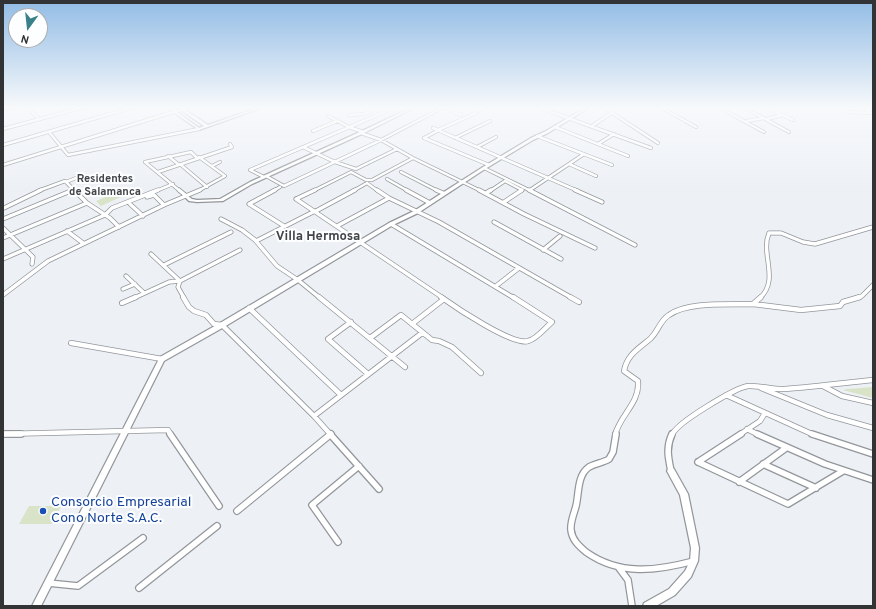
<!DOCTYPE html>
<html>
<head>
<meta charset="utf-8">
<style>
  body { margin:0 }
  #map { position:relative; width:876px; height:609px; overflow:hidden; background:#edf1f6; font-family:Overpass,sans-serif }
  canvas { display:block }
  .frame { position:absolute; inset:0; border:4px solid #313334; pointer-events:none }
  .north { position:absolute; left:8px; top:8px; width:40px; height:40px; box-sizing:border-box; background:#fdfeff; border:1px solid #abadae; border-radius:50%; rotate:195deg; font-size:11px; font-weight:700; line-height:16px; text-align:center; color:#313334 }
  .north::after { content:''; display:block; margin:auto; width:14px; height:18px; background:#398189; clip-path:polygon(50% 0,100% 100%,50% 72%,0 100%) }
</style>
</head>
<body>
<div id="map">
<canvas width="876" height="609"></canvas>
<div class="frame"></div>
<div class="north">N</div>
</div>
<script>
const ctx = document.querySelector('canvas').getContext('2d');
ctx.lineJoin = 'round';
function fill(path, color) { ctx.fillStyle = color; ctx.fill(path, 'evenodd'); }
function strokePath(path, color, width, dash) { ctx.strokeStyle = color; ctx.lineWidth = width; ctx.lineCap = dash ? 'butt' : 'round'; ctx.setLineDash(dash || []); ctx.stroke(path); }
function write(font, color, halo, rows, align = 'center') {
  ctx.font = font + ' Overpass,sans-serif'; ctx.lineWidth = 4; ctx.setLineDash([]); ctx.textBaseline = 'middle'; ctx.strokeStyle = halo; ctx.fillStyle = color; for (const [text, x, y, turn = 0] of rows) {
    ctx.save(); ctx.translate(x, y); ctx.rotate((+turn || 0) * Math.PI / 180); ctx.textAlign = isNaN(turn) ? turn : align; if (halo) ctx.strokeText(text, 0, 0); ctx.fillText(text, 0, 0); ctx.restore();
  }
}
fill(new Path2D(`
  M118,192l5,4 -22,10 -5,-5z
  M873,387v11l-30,-8 4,-1z
  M29,506h32l-9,18h-33z`), '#d9e3c7');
const streetFar3 = new Path2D(`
  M27,107l12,12
  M442,107l19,8
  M467,107l10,4 9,-4
  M603,107l55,36
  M660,107l36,20
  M718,107l46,25
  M743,107l46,25
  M766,107l27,13
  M863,107l9,6
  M543,109l108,39
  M849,112l24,1
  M349,115l15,-1 18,-7
  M328,116l21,11 14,5
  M767,119l15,-4
  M747,121l17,-3
  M592,126l21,-14
  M555,127l73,29
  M433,128l145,63
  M3,129l81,-22
  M438,130l38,-17
  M313,131l24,-10
  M49,132l19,23 131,-26
  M361,133l20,7 32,18 68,33
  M537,136l75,29
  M424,138l65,27
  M424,138l15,-8
  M455,138l35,-17
  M598,144l16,-10
  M3,145l131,-38
  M303,147l32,15 21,7 41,-20
  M477,147l19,-10
  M168,156l10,8
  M145,162l46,-10 6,6
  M145,162l35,29
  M180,164l27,23
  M569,164l27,12
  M3,165l186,-58
  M212,166l8,-4
  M484,168l47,23
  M250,170l146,-63
  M250,170l14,7
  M158,172l74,-25 -2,-3
  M401,172l37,19
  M266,176l18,10 97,-46 63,-33
  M387,179l21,12
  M66,182l15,-6
  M530,190l54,-36
  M38,191l27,-10 10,10
  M71,191l2,-1
  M156,191l17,-7
  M198,191l27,-15 -26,-19
  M273,191l7,-4
  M313,191l38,-19 15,8h6l41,-22
  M353,191l14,-8 11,8
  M490,191l15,-10 17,9 -1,1`);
const streetFar2 = new Path2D(`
  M74,190l13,13 23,15 9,9
  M179,190l6,5
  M275,190l-26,14 35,22
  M377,190l12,8 50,24 133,76
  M406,190l24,13
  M436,190l7,3
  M479,190l45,24 71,34
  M529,190l106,55
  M575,190l27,12
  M486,193l5,-3
  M147,197l7,-2 10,10
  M296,199l147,99
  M296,199l19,-9
  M504,202l18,-12
  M130,204l13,12
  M4,208l37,-18
  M316,211l39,-21
  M3,219l70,-29
  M221,219l21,11 13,10 22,26 21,14 22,18
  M494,222l67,37
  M391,224l123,74
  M337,226l52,-28
  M3,228l30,29 -1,7
  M67,231l16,12
  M3,238l84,-35
  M256,241l59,-30
  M543,250l17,-14
  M151,254l29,27
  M3,259l102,-44 7,-7 46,-18
  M164,265l67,-33
  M126,276l18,17
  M180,281l-2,6 6,11
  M496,286l23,-18
  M123,289l12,-5
  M3,295l45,-34 116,-56 36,-15
  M134,298l35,-16 11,-1 60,-31
  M760,298c20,-19 0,-44 9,-65h12l22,9 12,2 58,-17
  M856,298l6,-2 11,-11`);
const streetFar1 = new Path2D(`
  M183,297l6,10 5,4 12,4 8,9 8,1 92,91 17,19
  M319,297l86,70
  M441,297c14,10 72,49 87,44 9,-2 17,-13 24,-19l-39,-25
  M570,297l9,5
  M122,303l14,-6
  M753,304l48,6 39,-4 3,-4 17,-5
  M249,308l92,87
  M351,322l-23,17 40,35
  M412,324l32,-25
  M370,338l31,-23 31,25 7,1 13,6 29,26
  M71,343l91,16
  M823,386l19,10 31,7
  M761,388l66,27 46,13
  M726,395l88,40
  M314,416l108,-83
  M747,429l12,6
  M3,434l165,-4 3,5
  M615,435c5,-20 25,-32 23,-54l-14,-10c3,-16 14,-22 26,-32 8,-7 10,-19 19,-24 19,-14 61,-10 84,-11l8,-7
  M672,435c4,-12 63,-47 76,-49 12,-1 25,4 37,3 29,-2 59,-6 88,-9
  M739,435l21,-14 5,-8`);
const street = new Path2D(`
  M3,434h18
  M170,434l49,72
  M330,434l49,55
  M616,434l-3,18 -4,7c-6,4 -13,4 -20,8 -12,8 -10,27 -13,39 -2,8 -6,16 -5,24 1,10 8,16 15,22 34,24 70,19 108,9
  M757,434l68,30 48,16
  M812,434l61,20
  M698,462l90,42 55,-33
  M698,462l43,-28
  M763,464l53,24
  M671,471c-3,-14 -5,-24 1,-37
  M739,482l47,-34
  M237,511l94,-77
  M338,542l-26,-37 47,-39
  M619,568l9,12 4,26
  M48,583l30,3 65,-48
  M139,588l78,-62`);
const secondary = new Path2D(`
  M11,107h5l-13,3v-2z
  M166,107h4l29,21 5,-2 -26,-18v-1h3l27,18 52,-18h4l-65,23z
  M412,107h4l-52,26 -112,51 -29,17 -26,1 -8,-1 -6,-6 2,-1 7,5 5,1 23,-1 30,-17 112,-51z
  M586,107h4l-42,26 -15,7 -48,29 -67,44 -25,12 -169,102 -60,34 -123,245h-9l128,-249 60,-34 169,-100 25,-12 69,-44 48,-29 15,-7z
  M671,467l3,2 14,25 11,54 -1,13 -7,16 -16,18 -19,11h-13l1,-3 25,-14 16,-18 5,-10 1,-13 -11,-53 -13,-24 1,-2z`);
strokePath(streetFar3, '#93979b', 4);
strokePath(streetFar2, '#93979b', 5);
strokePath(streetFar1, '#93979b', 6);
strokePath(street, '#93979b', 8);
strokePath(secondary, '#93979b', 2.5);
strokePath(streetFar3, '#fff', 2.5);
strokePath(streetFar2, '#fff', 3.5);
strokePath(streetFar1, '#fff', 4.5);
strokePath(street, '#fff', 5.5);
fill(secondary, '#fff');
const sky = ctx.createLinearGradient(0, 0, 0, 192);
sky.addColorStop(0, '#92bce5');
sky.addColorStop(0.56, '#f7f9fb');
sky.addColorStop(1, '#f7f9fb00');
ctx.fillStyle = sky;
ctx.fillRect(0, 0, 876, 192);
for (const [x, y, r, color] of [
  [43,511,4,"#1a4fb4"]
]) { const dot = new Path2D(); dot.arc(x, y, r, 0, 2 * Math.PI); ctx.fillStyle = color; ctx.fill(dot); strokePath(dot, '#fdfeff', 1.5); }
write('bold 11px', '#414548', '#fdfeff', [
  ["Residentes",105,180],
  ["de Salamanca",105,193]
]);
write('bold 13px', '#414548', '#fdfeff', [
  ["Villa Hermosa",318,237]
]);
write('14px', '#164399', '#fdfeff', [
  ["Consorcio Empresarial",51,503],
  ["Cono Norte S.A.C.",51,519]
], 'left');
</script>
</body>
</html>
